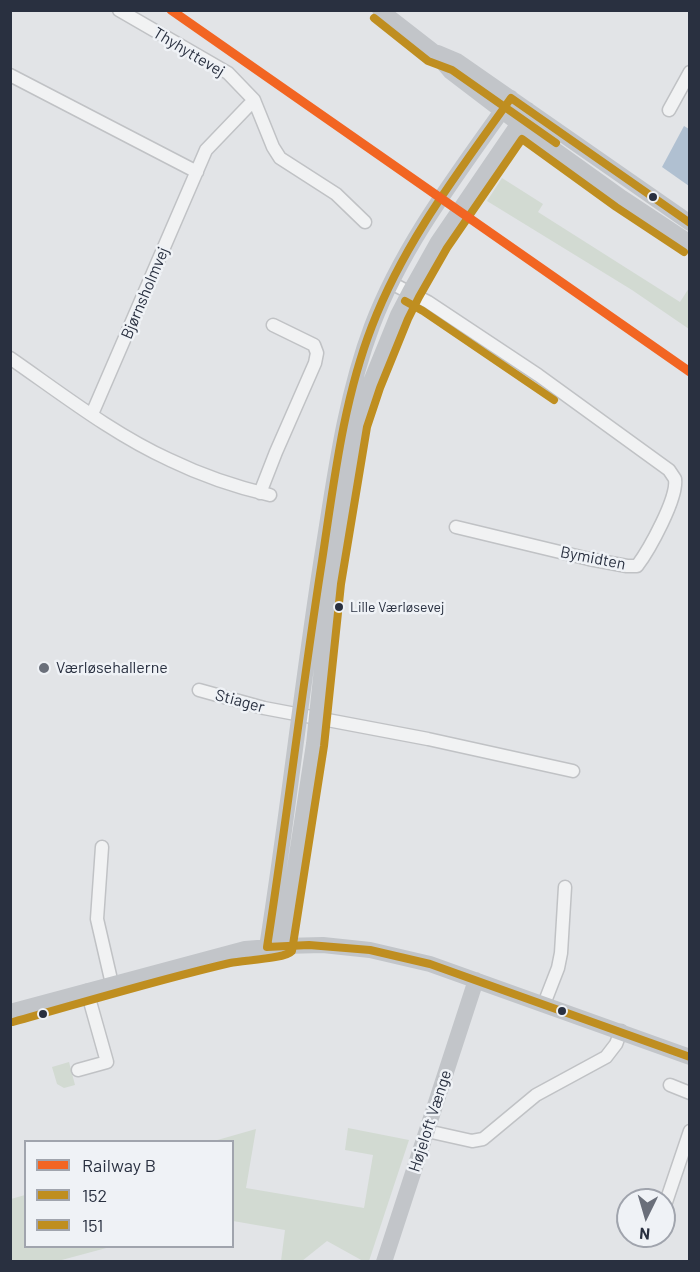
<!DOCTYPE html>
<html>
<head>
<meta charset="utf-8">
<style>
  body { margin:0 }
  #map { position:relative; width:700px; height:1272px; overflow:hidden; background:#e2e4e7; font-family:Barlow,sans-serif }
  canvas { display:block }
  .frame { position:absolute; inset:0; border:12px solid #293040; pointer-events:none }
  .legend { position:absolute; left:24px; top:1140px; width:210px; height:108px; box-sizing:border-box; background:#eff2f6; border:2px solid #a0a4ad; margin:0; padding:8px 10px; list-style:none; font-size:18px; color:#293040 }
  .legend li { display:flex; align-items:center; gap:12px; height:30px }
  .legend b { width:30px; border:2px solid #a0a4ad }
  .north { position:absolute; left:616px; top:1188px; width:60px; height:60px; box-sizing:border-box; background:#eff2f6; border:2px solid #a0a4ad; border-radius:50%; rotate:185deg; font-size:16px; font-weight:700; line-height:24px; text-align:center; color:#293040 }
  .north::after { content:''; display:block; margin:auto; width:21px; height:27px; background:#6a6f7a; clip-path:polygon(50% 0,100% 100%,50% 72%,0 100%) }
</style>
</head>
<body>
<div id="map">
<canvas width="700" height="1272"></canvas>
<div class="frame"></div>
<ul class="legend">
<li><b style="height:8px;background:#f26522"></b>Railway B</li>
<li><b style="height:8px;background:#bf8e20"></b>152</li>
<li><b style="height:8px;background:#bf8e20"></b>151</li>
</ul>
<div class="north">N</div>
</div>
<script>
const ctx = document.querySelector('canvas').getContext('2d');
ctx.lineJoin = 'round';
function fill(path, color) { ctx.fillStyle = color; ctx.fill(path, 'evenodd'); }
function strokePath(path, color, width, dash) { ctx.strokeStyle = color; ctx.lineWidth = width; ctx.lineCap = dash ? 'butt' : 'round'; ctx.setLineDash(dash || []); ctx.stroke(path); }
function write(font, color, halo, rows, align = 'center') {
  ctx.font = font + ' Barlow,sans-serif'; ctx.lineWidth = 5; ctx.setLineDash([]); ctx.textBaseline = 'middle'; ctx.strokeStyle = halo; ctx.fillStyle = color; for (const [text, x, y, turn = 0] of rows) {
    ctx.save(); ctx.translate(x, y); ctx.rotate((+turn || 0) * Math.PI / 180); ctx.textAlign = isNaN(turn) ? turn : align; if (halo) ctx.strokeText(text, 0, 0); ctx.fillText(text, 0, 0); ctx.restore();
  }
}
fill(new Path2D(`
  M502,178l41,26 -5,8 142,90 9,-14v41l-57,-39 -145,-89z
  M69,1062l6,23 -11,3 -7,-4 -5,-17z
  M348,1128l61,12 -40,121h-6l-36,-20 -25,20h-21l4,-31 -52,-9 -1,-79 -18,-1 42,-12 -10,59 118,20 9,-53 -28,-5z
  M25,1195l1,51 84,1 -52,14h-47v-62z`), '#d2dad2');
fill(new Path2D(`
  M684,126l5,3v57l-27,-19z`), '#b0c0d1');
const street = new Path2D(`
  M119,10l109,63 26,27 19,47 7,11 56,36 29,28
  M10,75l187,97
  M669,110l21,-38
  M391,283l37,19 110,73 131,95 6,9c3,19 -26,71 -38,87h-10l-38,-7 -133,-32
  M10,358c52,36 103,76 160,102 31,15 66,27 100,35
  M92,414l114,-264 48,-50
  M260,493l16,-41 39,-89 2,-10 -3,-8 -41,-20
  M199,690l65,18 164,31 145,32
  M102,847l-5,72 15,65
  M544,1004l14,-36 3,-15 4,-66
  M78,1070l29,-8 -20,-71
  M670,1085l20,8
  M427,1131l45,10 11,-2 53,-44 70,-38 10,-13 5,-13
  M664,1208l26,-77`);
strokePath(street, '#c0c2c5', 15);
strokePath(street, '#f1f2f3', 12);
strokePath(new Path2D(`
  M380,10l54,42 17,20 76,58 95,68 68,45
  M438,53l19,8 233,162
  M283,946l31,-202 17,-161 26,-158 13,-41 28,-69 12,-23 28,-50 90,-132
  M267,947c21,-132 35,-264 56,-396 12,-75 22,-153 49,-225 32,-84 88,-155 139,-228
  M10,1012l235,-63 38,-3 40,-1 47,5 60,14 260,93
  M384,1262l92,-282`), '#c2c5c9', 16);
strokePath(new Path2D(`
  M690,223l-179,-125c-51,72 -107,144 -139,228 -29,75 -38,156 -50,235 -20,128 -35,257 -55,386l42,-2 61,5 60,14 260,93`), '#bf8e20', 8);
strokePath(new Path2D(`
  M374,18l54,43 24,9 104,73
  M405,301l18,10 131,89
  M13,1022c72,-20 144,-42 217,-59 14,-3 55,-4 62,-12l32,-205 17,-162 26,-157 13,-39 28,-69 11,-22 28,-49 75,-109 94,68 68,45`), '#bf8e20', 8);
strokePath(new Path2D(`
  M171,10l519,362`), '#f26522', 9);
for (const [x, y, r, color] of [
  [653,197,5,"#293040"],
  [339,607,5,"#293040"],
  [44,668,6,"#6a6f7a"],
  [562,1011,5,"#293040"],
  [43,1014,5,"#293040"]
]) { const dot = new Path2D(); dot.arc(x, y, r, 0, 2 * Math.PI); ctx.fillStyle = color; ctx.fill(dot); strokePath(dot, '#eff2f6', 2); }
write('14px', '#293040', '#eff2f6', [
  ["Lille Værløsevej",350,607]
], 'left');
write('16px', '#293040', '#eff2f6', [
  ["Thyhyttevej",189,52,31],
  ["Bjørnsholmvej",145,293,-67],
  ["Bymidten",593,558,11],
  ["Stiager",240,701,15],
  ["Højeloft Vænge",430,1121,-72]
]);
write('16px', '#293040', '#eff2f6', [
  ["Værløsehallerne",56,668]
], 'left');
</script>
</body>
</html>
